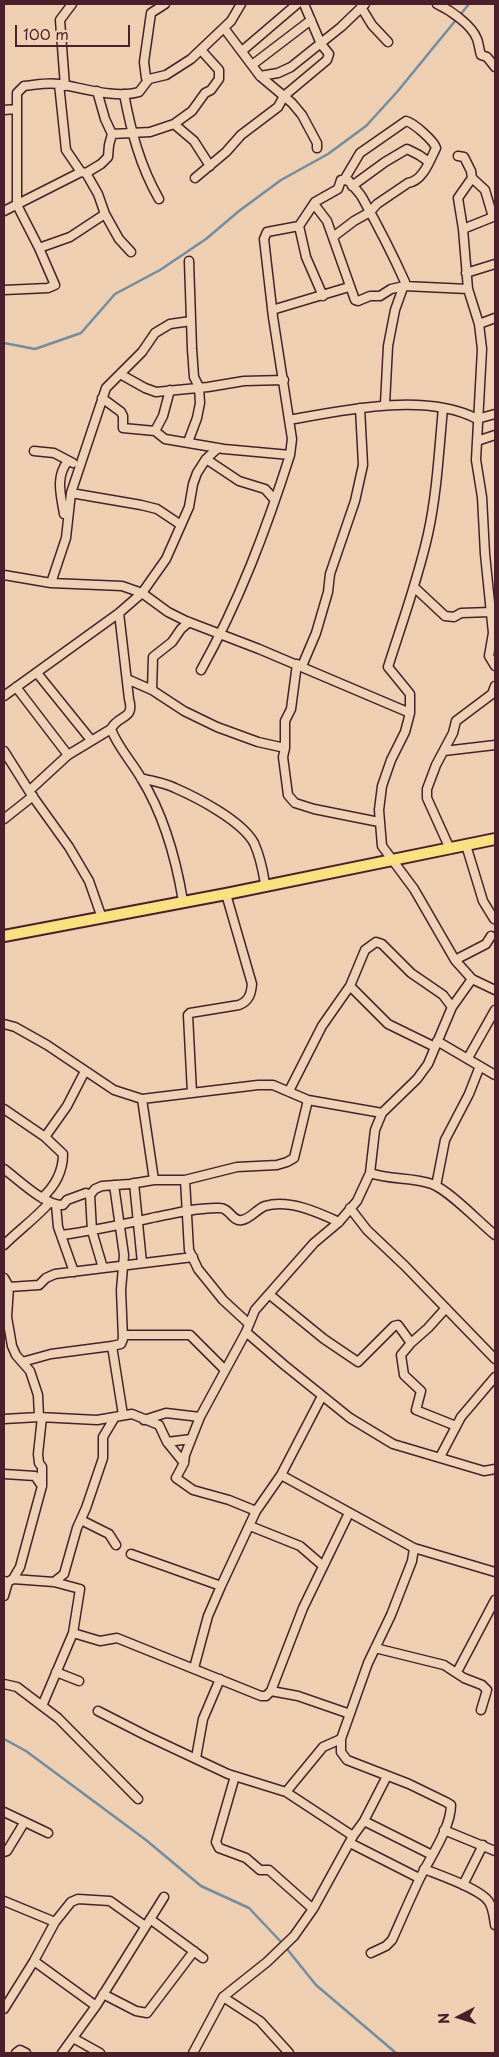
<!DOCTYPE html>
<html>
<head>
<meta charset="utf-8">
<style>
  body { margin:0 }
  #map { position:relative; width:499px; height:2057px; overflow:hidden; background:#efcfb2; font-family:"Playpen Sans",sans-serif }
  canvas { display:block }
  .frame { position:absolute; inset:0; border:5px solid #4a1f2b; pointer-events:none }
  .north { position:absolute; left:434px; top:1992px; width:50px; height:50px; -webkit-text-stroke:4px #eed2b5; paint-order:stroke; rotate:265deg; font-size:14px; font-weight:700; line-height:20px; text-align:center; color:#4a1f2b }
  .north::after { content:''; display:block; margin:auto; width:18px; height:22px; background:#4a1f2b; clip-path:polygon(50% 0,100% 100%,50% 72%,0 100%) }
  .scale { position:absolute; left:15px; top:25px; width:115px; height:22px; box-sizing:border-box; border:2px solid #4a1f2b; border-top:0; padding-left:6px; font-size:15px; line-height:18px; white-space:nowrap; color:#4a1f2b; -webkit-text-stroke:4px #eed2b5; paint-order:stroke }
</style>
</head>
<body>
<div id="map">
<canvas width="499" height="2057"></canvas>
<div class="frame"></div>
<div class="north">N</div>
<div class="scale">100 m</div>
</div>
<script>
const ctx = document.querySelector('canvas').getContext('2d');
ctx.lineJoin = 'round';
function strokePath(path, color, width, dash) { ctx.strokeStyle = color; ctx.lineWidth = width; ctx.lineCap = dash ? 'butt' : 'round'; ctx.setLineDash(dash || []); ctx.stroke(path); }
strokePath(new Path2D(`
  M4,343l31,6 46,-16 34,-39 45,-24 46,-31 33,-28 42,-31 47,-26 38,-28 31,-34 72,-88
  M4,1739l22,12 120,89 55,46 48,22 34,36 33,41 80,68`), '#728d9f', 2.5);
const minor = new Path2D(`
  M437,4c13,6 35,21 40,35 2,5 2,10 4,16l6,2 8,10
  M361,7l11,18 16,17
  M224,28l36,48 32,27 10,12 15,28v5
  M242,51l55,-47
  M252,65l59,-45
  M260,76l18,-3 13,-6 50,-40 24,-23
  M149,79l-3,-1 -2,-16 7,-49 14,-9
  M59,84l7,66 15,22 5,1 12,21 7,20 14,25 12,13
  M65,86l-5,-66 12,-16
  M97,91l8,28 7,15
  M124,94c7,37 16,72 35,105
  M4,110l13,-1
  M174,124l18,-13 13,-18 6,-3 8,-11v-9l-18,-20
  M458,156l6,1 7,14 1,7 13,12 8,27 -30,12
  M86,173l15,-9 7,-7 1,-12 3,-11 38,-2 24,-8 20,17 16,25
  M195,178l31,-26 15,-17 37,-28 6,-11 43,-36 2,-6 -8,-10 -17,-40
  M472,178l-14,20 5,31 5,60 11,35 3,25 -6,111 6,37 3,57 8,79 -4,23 6,10
  M344,180l5,1c4,6 10,10 14,18 15,27 29,54 42,83l-10,28 -7,36 -3,58
  M352,186l33,-24 22,-13 12,6 10,7
  M314,204l13,17 28,79 3,1 12,-5h10l11,-7 13,-3 64,3
  M4,211l77,-39
  M39,248l31,-11 35,-23
  M466,273l29,-9
  M4,290l44,-2 7,-3 -16,-37 -22,-43v-112l7,-7c11,-1 24,-4 35,-2 24,4 57,15 80,8l10,-13 17,-4 25,-16 40,-38 10,-17
  M323,296l-17,-39 -7,-31 16,-24 23,-13 3,-9h3l16,-27 46,-32c8,2 28,20 30,27 -6,12 -13,33 -28,35l-31,21 -7,8 -16,9 -21,16
  M272,310l77,-23
  M479,324l16,-6
  M120,374l25,14 11,4 52,-5 36,-6 40,-1
  M102,398l19,14 2,4v12l32,3 10,8 59,10 66,6
  M443,408c-4,42 -6,85 -15,126 -10,45 -26,89 -40,133l22,27v19l-5,19 -14,28 -9,26 -3,24 3,36 32,43 41,71 17,19 23,11
  M289,420c55,-10 137,-28 188,-1l18,-5
  M155,431l8,-15 7,-26
  M477,441l18,-6
  M188,442l9,-24 3,-15 -1,-16 -5,-10 -2,-28 -3,-88
  M34,451l20,2 19,10
  M206,459l33,22 26,8 9,10
  M71,493l70,12 16,4 24,16
  M64,514c-3,-19 -9,-37 4,-53
  M4,575l47,8 71,3 20,7 26,19 18,9 73,28 151,64
  M51,583l15,-45 5,-45 35,-105 36,-36 13,-19 15,-9 21,-3
  M414,587l31,29 9,1 7,-4 30,-1
  M297,664l-6,45 -6,12v27l-2,9 5,38 7,8 19,6 65,13
  M302,666l14,-33 12,-41 2,-18 25,-73 8,-36 -3,-57
  M201,670c38,-68 65,-140 89,-215l2,-16 -19,-122 -9,-78 3,-7 32,-6
  M37,673l54,67
  M127,679l25,11 32,21 33,16 41,15 27,6
  M16,687l52,68
  M152,690l1,-33 19,-15 9,-13 8,-7
  M4,696l115,-83 23,-20 24,-34 23,-52 4,-23 4,-11 9,-14 12,-11
  M111,729c6,17 21,33 30,49 23,37 35,81 42,123
  M4,751l27,43 38,53 20,34 13,37
  M444,751l51,-6
  M141,778c11,3 24,5 34,10 23,10 67,33 79,55 6,13 9,28 11,41
  M30,790l38,-35 43,-26c8,-15 24,-9 18,-30l-10,-86
  M4,819l29,-23
  M466,845l17,56 11,18
  M450,849l-23,-51v-9l9,-24 17,-32 3,-12 36,-27 3,-8
  M455,960l31,-16 5,-8
  M350,986l38,38 47,23
  M4,1024l11,3 32,18 67,45 28,9 116,-14h15l35,15 74,13
  M437,1041l58,34
  M468,1058l27,-48
  M289,1091l33,-65 28,-40 15,-36 11,-8 6,2 29,29 32,22 9,12
  M192,1093l-4,-78 2,-2 49,-8c10,-4 12,-11 13,-21l-26,-90
  M142,1099l12,81
  M4,1109l41,28 18,17c0,17 -8,32 -21,44
  M45,1137l22,-31 18,-35
  M4,1169c15,11 41,37 59,36l4,-5 19,-7 4,2 5,-6 7,-3 28,-2 24,-4h31l52,-13 40,-2 10,-3 7,-4 14,-58
  M370,1173c20,7 42,4 62,11 18,7 47,38 63,51
  M185,1180l4,70 9,19 25,31 25,23
  M134,1183l8,80
  M114,1185l10,70 -3,35 2,49 -2,5 -9,2 11,69
  M436,1186l9,-46 24,-46 11,-28
  M90,1195l2,36 11,37
  M56,1205l2,22 16,45
  M350,1208l17,22 38,36 90,93
  M61,1235c32,-4 63,-11 95,-18 21,-4 43,-10 64,-9 10,0 12,14 22,12 8,-1 15,-11 23,-14 24,-7 52,6 74,16
  M4,1245c15,-15 32,-27 46,-43
  M4,1278l5,9 -2,30 5,29 4,9 14,16 8,24 1,22
  M9,1287l30,-2 7,-7 9,-4 138,-17
  M270,1295l54,44 34,23 36,-36 4,-1 13,18
  M446,1308l-18,20 -17,15 -10,12 3,20 17,16 -5,19 40,16
  M246,1332l37,32 67,54 43,26 91,27 11,-2
  M123,1335h67l35,35
  M22,1362l29,-8 61,-8
  M4,1419l35,-2 58,3 35,-6 27,11 8,17 17,21
  M144,1420l22,-7 34,4
  M167,1442l24,-3
  M440,1457l21,-40 34,-40
  M4,1474l31,2 7,10
  M281,1475l133,73 81,24
  M256,1511l-27,-11 -36,-10 -17,-12 8,-15 1,-8 15,-38 46,-85 9,-22 59,-67 25,-21 18,-21 13,-28 5,-43 7,-17 35,-34 11,-15 24,-57 20,-28
  M81,1520l28,14 7,11
  M250,1526l50,20 22,19
  M131,1554l90,32
  M13,1579l7,-12 22,-81v-19l-3,-4 -1,-9 4,-37
  M4,1581l4,1 5,-3 41,3 26,7 -7,44 -31,73
  M54,1582l10,-8 13,-46 9,-20 17,-50v-21l12,-20
  M4,1596l4,-14
  M73,1633l27,8 17,-3 144,58h5l5,-5 27,5 52,18
  M375,1648l69,17 20,13 18,7 5,5 -6,20
  M194,1668l14,-52 13,-30 35,-75 25,-36 41,-79
  M56,1672l23,9
  M457,1672l38,-72
  M4,1684l13,3 41,31 80,81
  M271,1691l32,-83 46,-95
  M98,1711l49,25 81,38 58,18 67,44
  M196,1758l7,-39 17,-40
  M235,1776l-19,66 3,6 27,10 14,12h9l44,39
  M286,1792l37,-45 18,-8
  M4,1812l44,21
  M364,1821l68,34
  M444,1830l51,21
  M350,1843l69,35
  M4,1852l3,-1 17,-28
  M424,1869c15,6 57,20 65,33 4,6 5,16 6,23
  M463,1885l20,-40
  M4,1901l51,21
  M150,1919l53,39
  M371,1953l15,-7 6,-6c9,-20 18,-41 27,-60 10,-21 32,-52 32,-75l-5,-3 -37,-18 -62,-24 -6,-8v-13l27,-76 23,-48 21,-54 2,-13
  M34,1961l62,45
  M103,1994l33,17 11,2 47,-62
  M223,1997l37,24 29,32
  M4,2009l30,-48 21,-39 16,-20 7,-3 32,2 35,25
  M73,2038l27,15
  M16,2053l4,-3 6,3
  M62,2053l34,-47 68,-109
  M193,2053l30,-56 44,-35 27,-26 19,-27 40,-73 11,-15 23,-45`);
const major = new Path2D(`
  M4,936l222,-42 269,-55`);
strokePath(minor, '#4a1f2b', 11);
strokePath(major, '#4a1f2b', 14);
strokePath(minor, '#eed2b5', 8);
strokePath(major, '#f9e181', 10);
</script>
</body>
</html>
